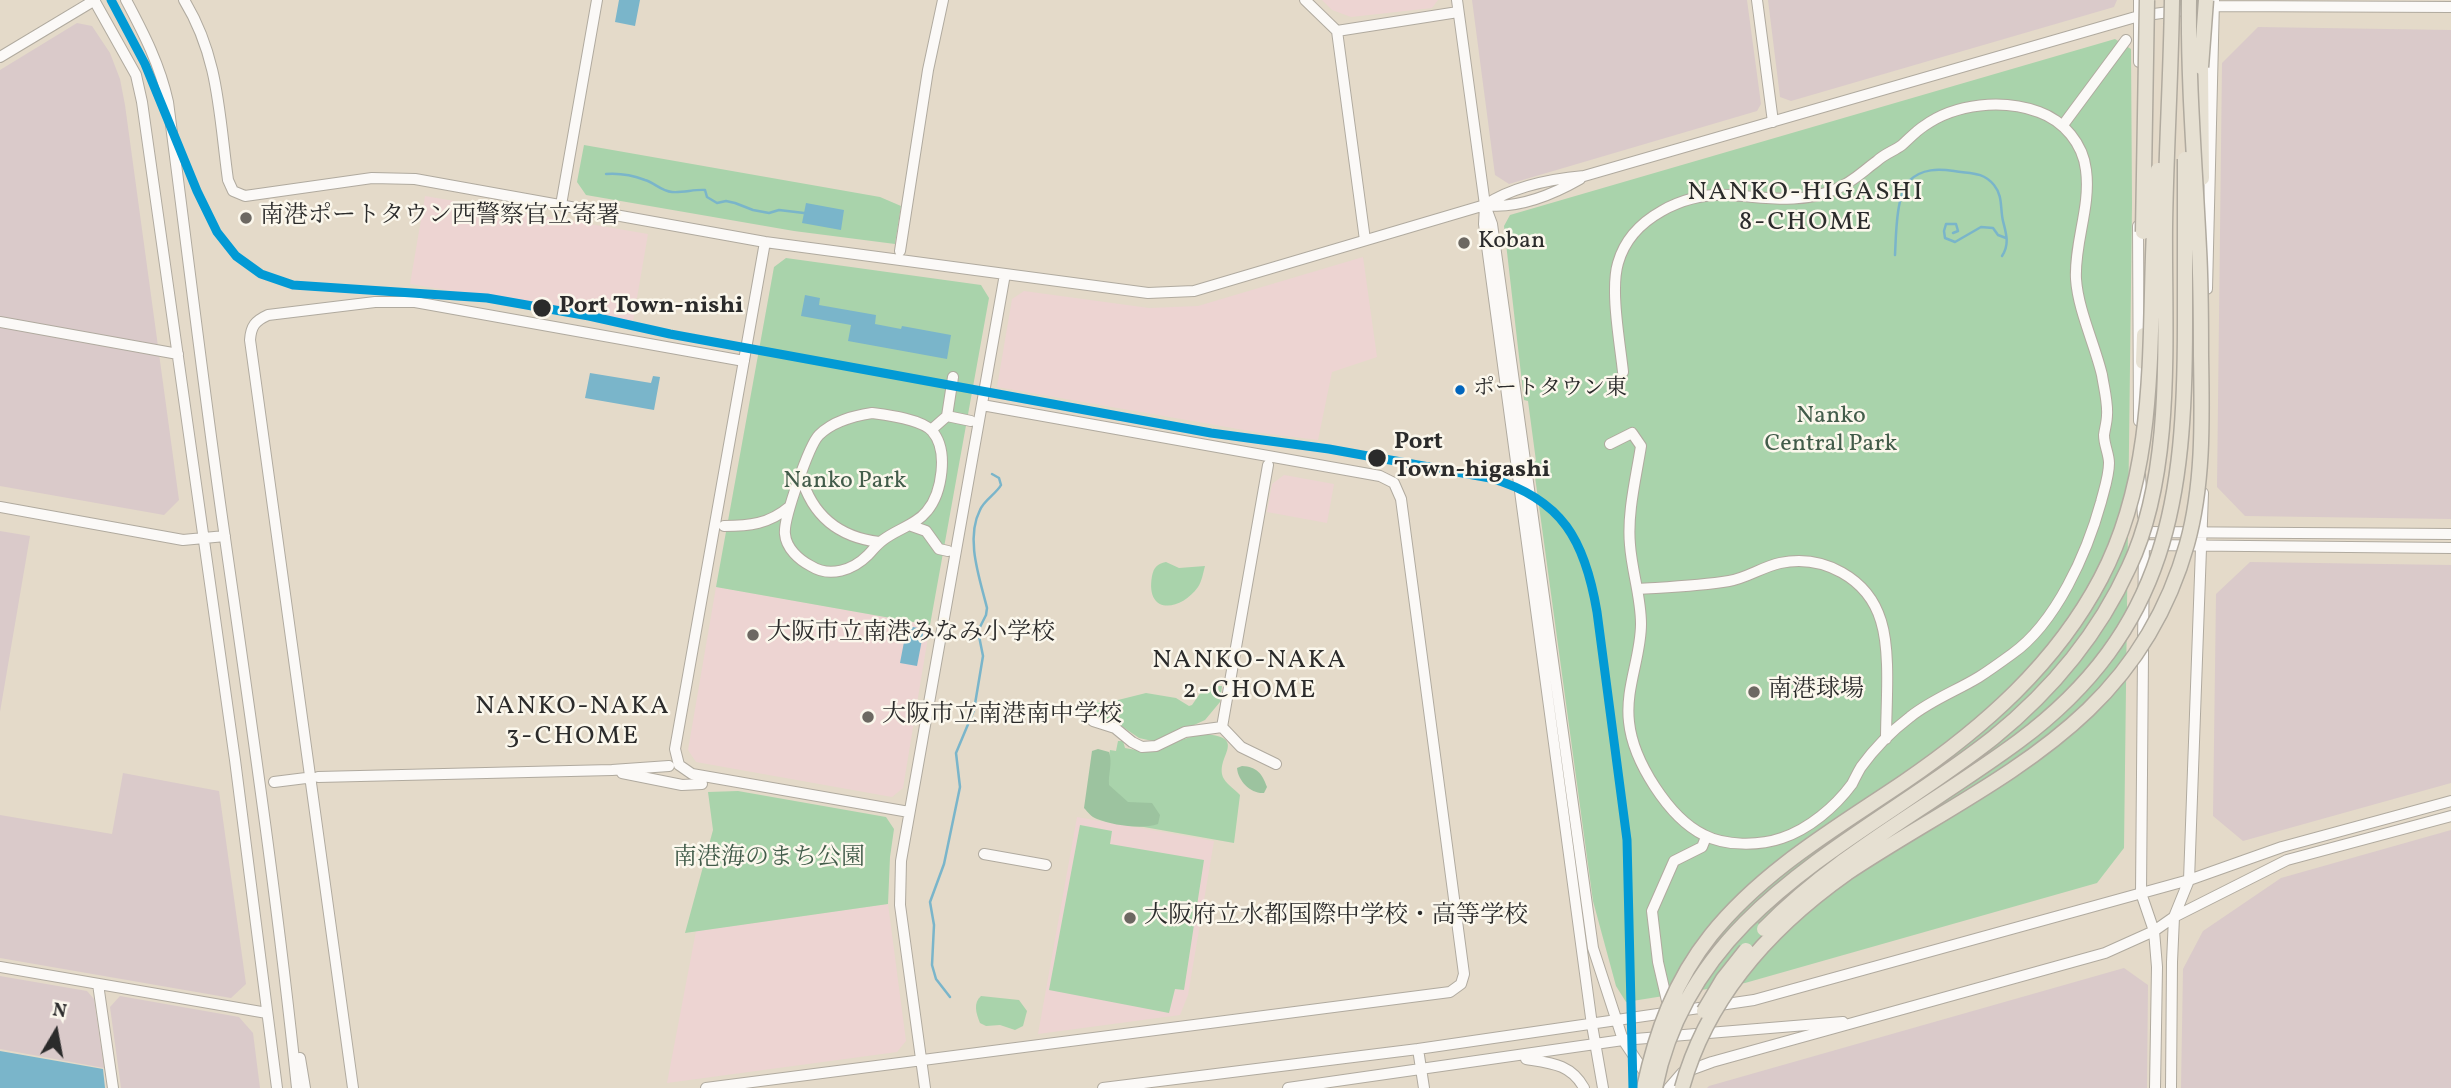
<!DOCTYPE html>
<html>
<head>
<meta charset="utf-8">
<style>
  body { margin:0 }
  #map { position:relative; width:2451px; height:1088px; overflow:hidden; background:#e4dac9; font-family:Vollkorn,serif }
  canvas { display:block }
  .north { position:absolute; left:21px; top:997px; width:70px; height:70px; -webkit-text-stroke:5px #fbf7ec; paint-order:stroke; rotate:10deg; font-size:19px; font-weight:700; line-height:28px; text-align:center; color:#2b2b2b }
  .north::after { content:''; display:block; margin:auto; width:24px; height:32px; background:#2b2b2b; clip-path:polygon(50% 0,100% 100%,50% 72%,0 100%) }
</style>
</head>
<body>
<div id="map">
<canvas width="2451" height="1088"></canvas>
<div class="north">N</div>
</div>
<script>
const ctx = document.querySelector('canvas').getContext('2d');
ctx.lineJoin = 'round';
function fill(path, color) { ctx.fillStyle = color; ctx.fill(path, 'evenodd'); }
function strokePath(path, color, width, dash) { ctx.strokeStyle = color; ctx.lineWidth = width; ctx.lineCap = dash ? 'butt' : 'round'; ctx.setLineDash(dash || []); ctx.stroke(path); }
function write(font, color, halo, rows, align = 'center') {
  ctx.font = font + ' Vollkorn,"Noto Serif JP",serif'; ctx.lineWidth = 5; ctx.setLineDash([]); ctx.textBaseline = 'middle'; ctx.strokeStyle = halo; ctx.fillStyle = color; for (const [text, x, y, turn = 0] of rows) {
    ctx.save(); ctx.translate(x, y); ctx.rotate((+turn || 0) * Math.PI / 180); ctx.textAlign = isNaN(turn) ? turn : align; if (halo) ctx.strokeText(text, 0, 0); ctx.fillText(text, 0, 0); ctx.restore();
  }
}
fill(new Path2D(`
  M1322,0h116l-6,8 -81,9 -19,-7z
  M425,196l223,38 -15,87 -223,-37z
  M1363,257l14,100 -45,15 -14,68 -57,-7 -264,-46 15,-88 12,-8 125,17 49,-2z
  M1284,475l50,9 -7,39 -60,-11 5,-28z
  M716,587l214,38 -27,163 -11,9 -196,-35 -8,-12z
  M1077,817l137,24 -26,154 -8,20 -142,19z
  M888,904l18,137 -9,11 -230,31 29,-152z`), '#edd4d2');
fill(new Path2D(`
  M1472,0h275l14,104 -4,7 -248,73 -14,-9z
  M1768,0h349l-3,7 -323,94 -11,-4z
  M77,23l15,3 18,27 10,26 5,26 54,395 -15,15 -164,-29v-416z
  M2258,27l193,3v489l-206,-3 -28,-29 5,-424z
  M0,531l30,5 -30,176z
  M2250,562l201,3v218l-208,58 -30,-25 3,-222z
  M123,773l96,18 27,193 -15,14 -231,-40v-143l112,19z
  M2451,830v258h-270l2,-119 20,-38 78,-53z
  M2124,968l24,17 -1,103h-440l2,-2z
  M0,976l87,15 7,8 10,69 -104,-19z
  M120,996l119,21 14,16 7,55h-139l-11,-81z`), '#dacaca');
fill(new Path2D(`
  M2115,39l16,10 1,155 -8,644 -27,35 -352,100 -119,19 -10,-16 -23,-85 -60,-439 3,-1 -8,-60 -4,-1 -20,-174 6,-11z
  M584,145l296,52 21,9 -6,38 -101,-13 -208,-36 -9,-13z
  M786,258l195,27 8,13 -59,327 -214,-38 58,-320z
  M1166,562l13,6 26,-2c-2,7 -3,15 -7,21 -18,25 -53,28 -46,-11 2,-9 5,-12 14,-14z
  M1213,686h9l-2,16 -15,18 -48,22 -18,-4 -19,-13 -44,-10 3,-13 27,1 40,-10 30,5 13,8 3,-1 11,-16z
  M1205,734c45,4 8,24 19,45 3,5 11,11 16,16l-6,48 -135,-24 11,-69 6,1 2,-10h5l2,7c38,9 47,-10 80,-14z
  M738,791l148,26 8,12 -4,28 -2,47 -203,29 28,-103 -5,-38z
  M1080,825l32,6 -2,13 94,16 -20,130 -9,-1 -6,24 -120,-23z
  M981,996l38,4 8,11 -4,15 -8,4 -15,-5 -14,1 -6,-3c-4,-10 -7,-20 1,-27z`), '#a9d3ab');
fill(new Path2D(`
  M1098,749l11,3c4,12 -1,21 0,33l19,17 24,1 8,12 -2,9c-17,6 -45,1 -61,-5 -6,-2 -9,-7 -13,-11l8,-57z
  M1242,766c15,1 20,7 25,21l-3,6c-13,1 -26,-12 -27,-25z`), '#9cc39f');
fill(new Path2D(`
  M619,0h21l-5,26 -20,-4z
  M806,203l38,7 -3,20 -39,-7z
  M805,295l15,3 -1,7 57,10 -1,9 26,5 1,-3 49,9 -4,24 -99,-18 3,-16 -50,-9z
  M590,373l61,10 2,-7 7,1 -6,33 -69,-12z
  M907,626l17,3 -7,37 -17,-3z
  M0,1051l103,18 2,19h-105z`), '#7ab5ca');
strokePath(new Path2D(`
  M606,174c13,-1 26,1 39,6 10,3 16,11 27,12 11,1 23,-3 33,-2l2,7 10,6 9,-2 9,2 18,7 16,3 10,-3 25,3
  M1953,233l5,-2 -2,-7h-10l-2,7 1,7 10,4 26,-15 12,1 5,7 8,3
  M1895,255c1,-19 1,-60 14,-74 13,-13 30,-12 45,-10 16,3 28,0 40,14 9,11 6,23 9,36 3,12 7,23 -1,35
  M950,997l-14,-18 -4,-14 2,-40 -4,-23 14,-38 16,-77 -4,-34 18,-43 9,-54 -5,-25 8,-16 1,-7c-7,-29 -22,-69 -7,-98 4,-10 16,-16 21,-25l-2,-7 -7,-4`), '#7ab5ca', 2.5);
const minor = new Path2D(`
  M94,0l42,75 6,27 93,658 42,328
  M126,0c18,34 34,65 42,102 19,145 36,291 57,436 26,183 53,366 72,550
  M184,0c35,57 35,115 44,180l5,11 12,5 127,-18 43,1 350,63 383,51 46,-2 291,-86c29,-19 65,-26 99,-29l555,-160 75,-10 237,1
  M1305,0l32,31 28,209
  M1457,0l28,205 -1,19 108,801 11,63
  M1757,0l16,122
  M1337,31l121,-19
  M0,57l95,-57
  M2139,62v-62
  M2063,125l63,-85
  M561,205l36,-205
  M1485,205c32,4 67,-10 95,-26
  M1486,208l6,16 101,724 30,92 26,39
  M2138,226l1,195
  M765,242l-90,507 4,16 13,9 217,38
  M900,251l28,-181 15,-70
  M2207,289l7,-289
  M0,322l178,32
  M872,413c15,2 49,6 60,18 17,19 10,62 -5,80 -11,14 -30,18 -44,29 -6,4 -10,10 -15,15 -15,15 -38,23 -57,11 -12,-6 -25,-18 -26,-32 -2,-14 24,-89 34,-99 14,-14 34,-19 53,-22z
  M947,416l24,5
  M931,430l16,-14 6,-39
  M1610,444l22,-11 9,13c-5,32 -14,67 -11,99 2,27 11,52 11,79 0,33 -16,64 -12,98 4,39 40,96 75,113 21,11 55,11 78,3 27,-9 53,-31 70,-54 3,-6 6,-12 9,-17 13,-18 32,-37 49,-50 21,-17 46,-26 69,-40 11,-7 22,-15 33,-23 44,-31 75,-101 89,-152 3,-12 8,-26 8,-39 0,-9 -5,-18 -5,-28 1,-7 3,-14 3,-20 1,-12 -3,-27 -5,-40 -7,-30 -24,-65 -26,-96 -2,-36 15,-72 10,-109 -3,-26 -22,-49 -47,-58 -36,-13 -83,-9 -115,14 -8,5 -15,13 -22,19 -8,6 -18,9 -25,16 -14,10 -24,21 -41,28 -35,16 -71,8 -108,6 -43,-2 -97,22 -110,68 -8,27 2,80 5,109
  M2140,475l3,41
  M801,476c11,39 37,61 78,66
  M0,507l183,33 42,-4
  M909,525l17,6 13,18 9,2
  M724,526c25,0 45,-2 65,-19
  M2144,532l307,2
  M2144,534l-3,359 13,38 3,36 -2,121
  M2145,545l306,3
  M1638,589c31,-2 61,-3 91,-8 18,-3 33,-14 51,-18 43,-9 88,15 101,58 10,32 5,84 5,118
  M1093,721l22,7 17,14 10,5 14,-1 29,-14 37,-5
  M1222,727l46,-262
  M1222,727l19,20 35,17
  M622,773l60,12 20,-1
  M318,777l294,-7 57,-4
  M274,782l32,-4
  M984,854l62,11
  M0,967l267,46
  M98,984l15,104
  M1667,1001l-9,-39 -6,-51 22,-50 28,-14 4,-10
  M1418,1049l6,39
  M300,1058l5,30
  M1526,1059c25,4 45,5 58,29
  M353,1088l-103,-748c1,-14 5,-19 18,-25l107,-13h40l329,59
  M706,1088l744,-96 11,-8 3,-10 -63,-475 -7,-16 -14,-7 -398,-71
  M925,1088l-25,-183 1,-44 104,-587
  M1103,1088l315,-39 336,-49 435,-120 93,-33 169,-46
  M1288,1088l335,-48 220,-18
  M1669,1088l13,-15 30,-11 393,-109 49,-22 20,-14 113,-57 164,-44
  M2171,1088l1,-126 2,-45 15,-37 14,-387`);
const highway = new Path2D(`
  M2201,67l1,111
  M2143,362l1,-27`);
strokePath(minor, '#b0aa9f', 12);
strokePath(highway, '#b0aa9f', 17);
strokePath(minor, '#fbf9f7', 10);
strokePath(highway, '#e6e0d2', 14);
const highwayBridge = new Path2D(`
  M2201,67l5,-67
  M2143,232l4,-232
  M1764,929c74,-76 170,-125 255,-188 150,-112 166,-243 166,-418 0,-55 0,-109 0,-164
  M1704,1011l19,-32 23,-29
  M1644,1088c12,-56 31,-108 67,-153 52,-65 125,-107 193,-153 79,-54 152,-118 197,-204 66,-126 43,-273 57,-408
  M1655,1088c36,-182 208,-247 338,-350 58,-47 105,-103 136,-171 46,-97 35,-234 36,-340 1,-76 6,-151 7,-227
  M1682,1088c25,-91 90,-162 165,-215 79,-53 172,-97 241,-163 48,-46 81,-102 99,-166 17,-61 15,-127 14,-189 0,-36 0,-71 -2,-106 -4,-83 -11,-166 -10,-249`);
strokePath(highwayBridge, '#b0aa9f', 17, []);
strokePath(highwayBridge, '#e6e0d2', 14);
strokePath(new Path2D(`
  M111,0l34,64 52,127 20,41 19,24 25,18 32,11 194,13 102,18 81,18 541,99 118,16 161,29c73,21 95,63 107,134l30,228 6,248`), '#029ad5', 9);
for (const [x, y, r, color] of [
  [246,218,7,"#6c6862"],
  [1464,243,7,"#6c6862"],
  [542,308,10,"#2b2b2b"],
  [1460,390,6,"#0065bd"],
  [1377,458,10,"#2b2b2b"],
  [753,635,7,"#6c6862"],
  [1754,692,7,"#6c6862"],
  [868,717,7,"#6c6862"],
  [1130,918,7,"#6c6862"]
]) { const dot = new Path2D(); dot.arc(x, y, r, 0, 2 * Math.PI); ctx.fillStyle = color; ctx.fill(dot); strokePath(dot, '#fbf7ec', 2.5); }
write('22px', '#2b2b2b', '#fbf7ec', [
  ["ポートタウン東",1473,390]
], 'left');
write('24px', '#2b2b2b', '#fbf7ec', [
  ["南港ポートタウン西警察官立寄署",260,218],
  ["Koban",1478,243],
  ["大阪市立南港みなみ小学校",767,635],
  ["南港球場",1768,692],
  ["大阪市立南港南中学校",882,717],
  ["大阪府立水都国際中学校・高等学校",1144,918]
], 'left');
write('bold 24px', '#2b2b2b', '#fbf7ec', [
  ["Port Town-nishi",559,308],
  ["Port",1394,444],
  ["Town-higashi",1394,472]
], 'left');
write('24px', '#425c4a', '#fbf7ec', [
  ["Nanko",1831,418],
  ["Central Park",1831,446],
  ["Nanko Park",845,483],
  ["南港海のまち公園",769,860]
]);
ctx.letterSpacing = '2px';
write('26px', '#2b2b2b', '#fbf7ec', [
  ["NANKO-HIGASHI",1806,194],
  ["8-CHOME",1806,224],
  ["NANKO-NAKA",1250,662],
  ["2-CHOME",1250,692],
  ["NANKO-NAKA",573,708],
  ["3-CHOME",573,738]
]);
ctx.letterSpacing = '0px';
</script>
</body>
</html>
